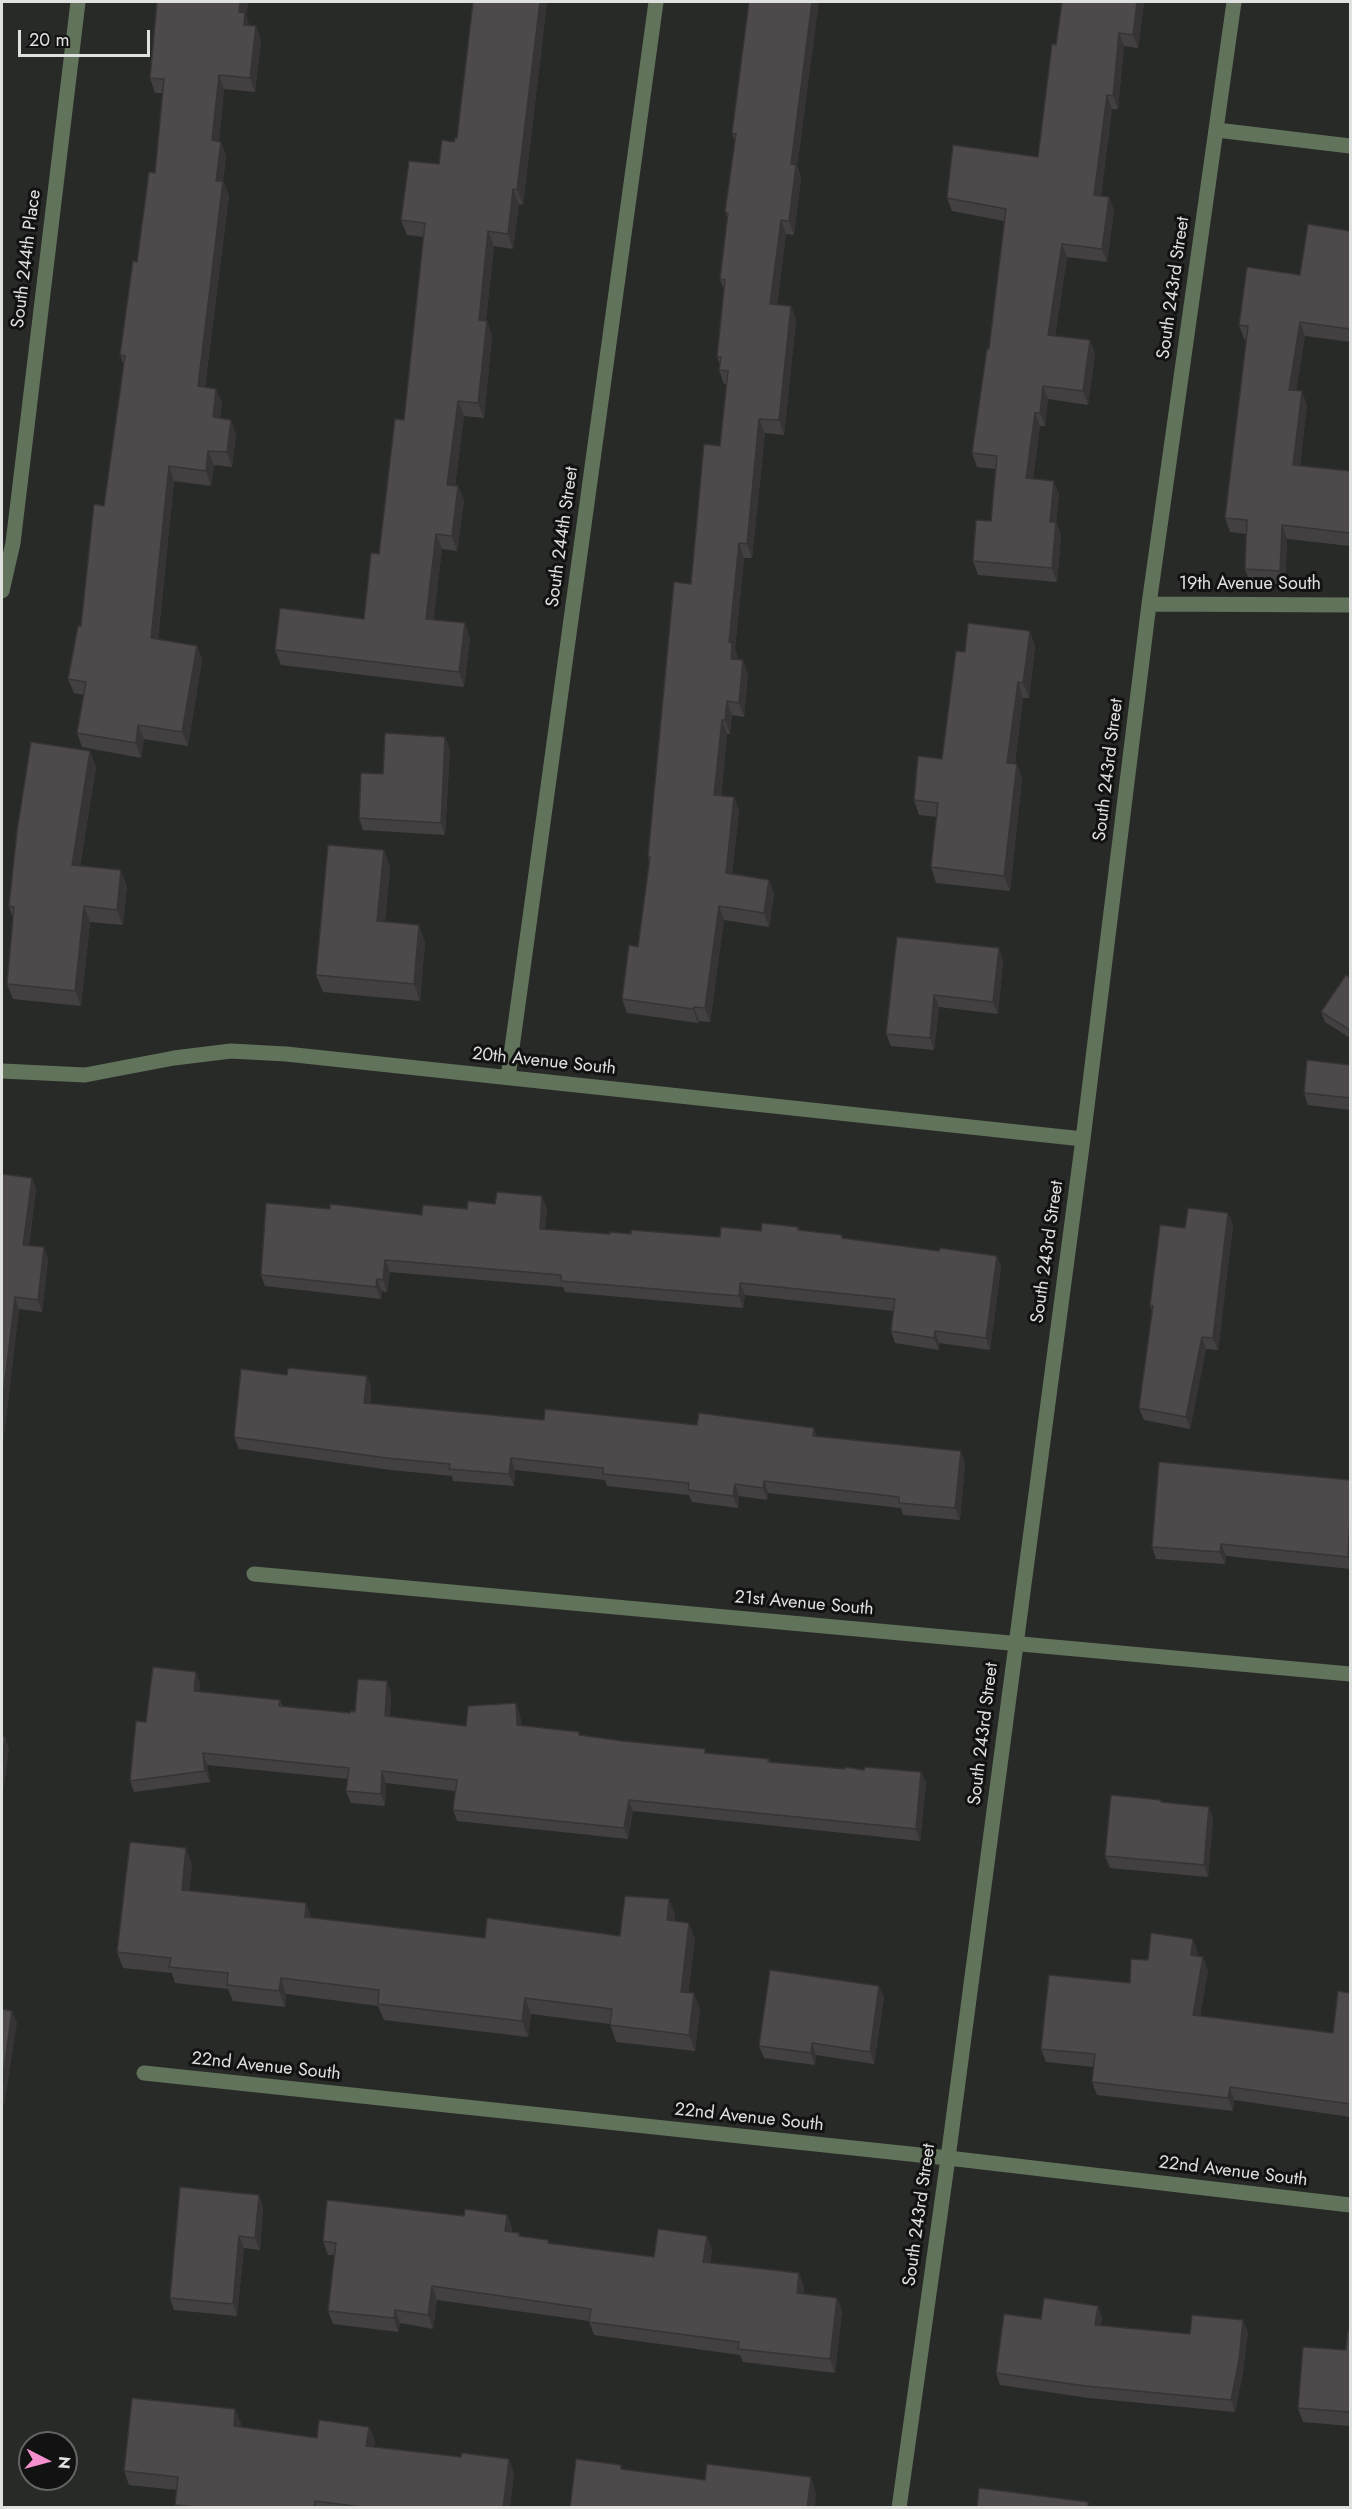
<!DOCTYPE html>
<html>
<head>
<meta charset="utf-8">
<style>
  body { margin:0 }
  #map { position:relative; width:1352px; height:2509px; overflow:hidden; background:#282a27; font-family:Jost,sans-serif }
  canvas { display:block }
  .frame { position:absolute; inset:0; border:3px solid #dfe1de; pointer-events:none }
  .north { position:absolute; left:18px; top:2431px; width:60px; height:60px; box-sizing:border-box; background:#111211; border:2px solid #636563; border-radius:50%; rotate:96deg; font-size:16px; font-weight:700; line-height:24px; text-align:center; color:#dfe1de }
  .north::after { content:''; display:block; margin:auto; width:21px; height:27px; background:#f790ce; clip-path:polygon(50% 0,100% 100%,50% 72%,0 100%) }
  .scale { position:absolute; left:18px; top:30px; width:132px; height:27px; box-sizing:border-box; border:3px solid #dfe1de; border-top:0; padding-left:8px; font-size:18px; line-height:21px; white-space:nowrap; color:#dfe1de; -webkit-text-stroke:4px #111211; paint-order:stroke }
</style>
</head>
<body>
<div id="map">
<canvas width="1352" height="2509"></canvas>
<div class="frame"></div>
<div class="north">N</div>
<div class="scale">20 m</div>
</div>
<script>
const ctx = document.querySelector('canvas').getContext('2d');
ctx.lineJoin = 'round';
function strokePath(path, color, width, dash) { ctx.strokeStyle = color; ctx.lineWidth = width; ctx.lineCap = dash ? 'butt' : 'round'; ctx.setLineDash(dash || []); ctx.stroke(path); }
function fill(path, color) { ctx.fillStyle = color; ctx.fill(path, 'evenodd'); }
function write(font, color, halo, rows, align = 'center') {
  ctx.font = font + ' Jost,sans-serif'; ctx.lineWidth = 6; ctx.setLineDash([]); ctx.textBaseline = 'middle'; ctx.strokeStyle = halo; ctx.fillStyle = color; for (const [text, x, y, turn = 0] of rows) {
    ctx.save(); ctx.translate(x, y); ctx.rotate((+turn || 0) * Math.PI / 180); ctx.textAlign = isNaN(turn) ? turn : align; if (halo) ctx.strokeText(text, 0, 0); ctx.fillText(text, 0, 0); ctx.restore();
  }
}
strokePath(new Path2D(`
  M1217,130l133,16
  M2,591l11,-48 65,-541
  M1149,604l201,1
  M2,1071l83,4 89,-17 57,-7 55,3 797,85
  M508,1077l148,-1075
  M254,1574l1096,100
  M144,2073l804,85 402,47
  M899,2508l49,-350 135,-1019 66,-535 85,-602`), '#62735b', 15);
fill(new Path2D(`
  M161,2h87l-2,13 3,10 12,15 -6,52 -31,-3 -5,52 2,1 5,14 -3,25 6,15 -24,191 11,2 6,14 -2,15 16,16 -4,33 -18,-2 -3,21 -37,-5 -16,158 39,7 5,14 -14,86 -44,-7 -3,19 -59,-11 -5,-14 7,-38 -10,-2 -6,-14 13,-53 23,-120 20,-140 -4,-11 35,-182 8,-80h-8l-5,-15z
  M473,2h74l-24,203 -4,-1 -6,45 -19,-3 -8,74 1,1 5,15 -8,82 -20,-2 -9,70h3l6,15 -7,50 -15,-2 -9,71 37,18 -6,49 -183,-22 -6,-15 89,-31 15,-65 25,-134 20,-183 -17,-2 -6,-15 56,-82z
  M749,2l52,177 -7,56 -8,-1 -9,71 14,1 5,15 -12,114 -19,-2 -13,125h-8l-9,91 3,8 -1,2 11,15 -4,43 -12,-2 -2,19h-3l-6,62 13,1 5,14 -7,63 37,6 5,14 -5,33 -45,-7 -14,102 -11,-1 -1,2 -71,-10 -5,-14 16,-52 11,-86 -1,-4 43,-273 29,-138 7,-62h-3l-5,-14 1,-5 -3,-8 7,-67 -4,-11 8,-59 -3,-8 10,-70 -3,-9z
  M1062,2h82l-6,46 -14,-2 -6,63h-6l-11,87 8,1 5,14 -7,51 -40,-5 -12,79 35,4 5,14 -7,51 -40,-6 -3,27h-5l-7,53 26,15 -3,28 5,13 -4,47 -79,-7 -5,-14 18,-40 4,-52 -18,-2 -5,-14 17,-104 15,-128 -52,-10 -5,-13 91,-41 18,-112z
  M1350,231v111l-45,-6 -9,55 11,14 -7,61 50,5v75l-63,-7 -2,45 -35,-1 -5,-14 1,-35 -16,-2 -5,-14 21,-179h-2l-5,-14 61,-50z
  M1035,646l-6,52h-6l-8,66h2l5,15 -12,112 -74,-8 -5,-16 6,-50 -18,-2 -5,-15 28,-41 23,-107z
  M450,749l-5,86 -82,-5 -4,-12z
  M90,751l6,16 -16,99 47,20 -4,39 -33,-3 -9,84 -68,-7 -6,-15 6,-65 -4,-13z
  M390,867l-5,55 40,20 -5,59 -97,-9 -7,-17z
  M897,937l106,23 -5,54 -59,-7 -5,43 -43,-4 -5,-12z
  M1350,978v60l-25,-16 -4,-10z
  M1350,1065v45l-42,-5 -4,-12z
  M2,1174l30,4 4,11 -7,56 15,2 4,12 -6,53 -23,-3 -17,143z
  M547,1208l-2,21 65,5h21l89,3 78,-10 2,3 44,8 95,13 58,5 4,11 -11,83 -51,-7v7l-44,-7 -4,-12 3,-20 -149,-16 -2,13 -178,-16 -2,-5 -173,-15 -3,20 -5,-1 -1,8 -116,-13 -4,-11 69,-66 92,6 45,-6z
  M1228,1213l5,12 -15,125 -12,-1 -16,80 -46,-9 -5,-12 13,-97 -2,-6z
  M287,1375l80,1 4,12 -1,16 174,16 270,8 3,9 148,26 -5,57 -57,-5 -2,-7 -133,-15 -1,7 -28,-4 -1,12 -46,-6 -3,-7 -82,-9 -2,-6 -90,-10 -1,16 -61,-5 -1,-5 -61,-6 -152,-21 -5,-12z
  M1350,1480v89l-124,-13 -1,8 -69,-5 -4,-12z
  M200,1683l-1,9 81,8 2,6 68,7 41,-20 -1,23 76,10 54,-11 1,10 59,10 126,18 63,6 1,3 75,7 76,3 5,11 -6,58 -287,-30 -5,28 -171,-18 -4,-11 2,-19 -69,-8 -1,23 -34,-3 -5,-12 2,-12 -141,-14 3,17 -76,10 -4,-11 16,-59z
  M1162,1803l47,4 4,12 -5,58 -98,-9 -5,-12z
  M192,1864l-3,26 123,28 173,20 135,-2 49,-37 6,16 -1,6 21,18 -7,54 12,16 -5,42 -79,-9 -6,-18 -79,-10 -3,23 -144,-17 -6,-14 -92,-12 -1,13 -52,-6 -5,-12 -53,-6 -3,-10 -49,-5 -6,-16z
  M1198,1952l-1,4 11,14 -8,46 133,17 17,-40v124l-116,-17 -1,11 -136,-16 -5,-13 2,-15 -48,-5 -5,-13 89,-66 18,-23z
  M879,1986l5,12 -10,66 -58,-9 -1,10 -51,-7 -5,-12z
  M259,2195l4,12 -3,43 -16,-2 -7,68 -63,-6 -4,-12z
  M507,2215l5,13v4l8,4 28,4 1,3 105,14 58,-8 -2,14 89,10 5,14 -1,7 34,4 5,13 -7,62 -92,-11 -3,-7 -146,-20 -5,-14 -152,-21 -4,29 -33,-6 -2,9 -65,-8 -5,-13 7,-56h-7l-5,-14 141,-25z
  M1098,2306l4,12 -1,7 89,9 58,-2 -5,40 -8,40 -146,-14 -89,-13 -4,-12 45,-54z
  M1350,2331v95l-47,-4 -5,-14 48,-58z
  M241,2423l-1,4 77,11 52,-11 6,14 -1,6 87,10 48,2 5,14 -4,35h-333l-2,-3 2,-15 -48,-5 -5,-14z`), '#434041');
fill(new Path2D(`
  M240,2h8l-2,13 4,12 -1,12 -10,-27z
  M540,2h7l-24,203 -6,-15z
  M812,2h7l-22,167 4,10 -7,56 -5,-14 2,-57z
  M1137,2h7l-6,46 -5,-13z
  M256,26l5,14 -6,52 -5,-14z
  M1119,33l5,13 -6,63 -5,-13z
  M219,75l5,14 -6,66 -6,-15z
  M1107,95l5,14 -13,100 -5,-14z
  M221,142l5,14 -5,39 -5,-14z
  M223,181l6,15 -26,204 -5,-14z
  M513,189l6,15 -6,45 -5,-15z
  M1109,197l5,14 -7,51 -5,-13z
  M781,220l5,14 -11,84 -5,-14z
  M488,231l6,15 -10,89 -5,-15z
  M1062,244l5,13 -14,91 -5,-13z
  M791,306l5,15 -12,114 -5,-15z
  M487,321l5,15 -8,82 -6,-15z
  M1300,322l5,14 -11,68 -5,-14z
  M1090,340l5,14 -7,51 -5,-14z
  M1043,386l5,13 -3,27 -5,-13z
  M216,389l6,14 -3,28 -6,-14z
  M1302,391l5,14 -9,74 -5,-14z
  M458,401l6,15 -11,84 -6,-15z
  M1035,413l5,13 -9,66 -5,-14z
  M759,419l6,14 -13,125 -5,-14z
  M231,420l5,14 -4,33 -5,-15z
  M208,451l6,14 -3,21 -5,-15z
  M169,466l5,15 -18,172 -5,-15z
  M1054,481l5,13 -3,28 5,13 -4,47 -5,-14 -2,-46z
  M458,486l6,15 -7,50 -5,-15z
  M1282,525l5,14 -2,45 -5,-13z
  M436,534l6,15 -10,85 -6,-15z
  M739,543l5,15 -9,91 3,8 -2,16 -5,-14 -2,-17z
  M465,623l5,15 -6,49 -5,-15z
  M1030,631l5,15 -6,52 -6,-15z
  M197,646l5,14 -14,86 -6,-14z
  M743,660l5,14 -4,43 -5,-14z
  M1018,682l5,16 -10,80 -6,-15z
  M727,701l5,14 -2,19 -5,-14z
  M722,720l5,14 -8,75 -5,-14z
  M138,725l6,14 -3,19 -5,-15z
  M445,737l5,12 -5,86 -4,-12z
  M90,751l6,16 -19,114 -5,-16z
  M1017,764l5,15 -12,112 -6,-15z
  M734,797l5,14 -8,76 -5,-14z
  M384,850l6,17 -7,72 -6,-18z
  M121,870l6,16 -4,39 -6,-15z
  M769,880l5,14 -5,33 -5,-14z
  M84,906l6,16 -9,84 -6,-15z
  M719,906l5,14 -14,102 -5,-14z
  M419,925l6,17 -5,59 -6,-17z
  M999,948l4,12 -5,54 -5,-12z
  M934,995l5,12 -5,43 -4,-12z
  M694,1007l5,14 -1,2 -5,-14z
  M32,1178l4,11 -9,67 -4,-11z
  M542,1196l5,12 -3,32 -4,-11z
  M1228,1213l5,12 -15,125 -5,-12z
  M44,1247l4,12 -6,53 -4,-12z
  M997,1256l4,11 -11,83 -4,-12z
  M385,1260l5,12 -3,20 -4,-12z
  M377,1279l5,12 -1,8 -5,-12z
  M740,1283l5,12 -2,13 -4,-12z
  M15,1297l4,12 -17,143v-46z
  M935,1331l4,12v7l-5,-12z
  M1202,1337l4,12 -16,80 -4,-12z
  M367,1376l4,12 -2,27 -5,-12z
  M814,1428l4,12 -5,-4z
  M961,1451l4,12 -5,57 -5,-12z
  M511,1458l4,12 -1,16 -5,-12z
  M764,1481l4,12 -1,7 -4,-12z
  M735,1484l4,12 -1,12 -5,-12z
  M1350,1519v46l-2,-8z
  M1221,1544l5,12 -1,8 -5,-12z
  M196,1672l4,11 -2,19 -4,-11z
  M387,1681l4,12 -2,34 -4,-11z
  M516,1703l4,12 1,21 -4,-11z
  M5,1737l4,12 -7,51v-40z
  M203,1753l4,12 3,17 -5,-11z
  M382,1771l4,12 -1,23 -4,-12z
  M921,1772l5,11 -6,58 -4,-12z
  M629,1800l4,11 -5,28 -4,-11z
  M1209,1807l4,12 -5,58 -4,-12z
  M186,1848l6,16 -4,42 -6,-16z
  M669,1899l6,16 -2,21 -6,-16z
  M306,1903l6,16 -7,-2z
  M689,1923l6,16 -8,69 -6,-16z
  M1193,1939l5,13 -2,16 -5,-13z
  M1203,1957l5,13 -10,58 -5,-13z
  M281,1978l5,16 -1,13 -6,-16z
  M879,1986l5,12 -10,66 -4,-12z
  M694,1993l6,16 -5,42 -6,-16z
  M525,1998l6,16 -3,23 -6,-16z
  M12,2011l5,12 -13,84 -2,-7v-16z
  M812,2043l4,12 -1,10 -4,-12z
  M1230,2087l4,13 -1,11 -5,-13z
  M259,2195l4,12 -3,43 -5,-12z
  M507,2215l5,13 -2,17 -5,-14z
  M239,2236l5,12 -7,68 -4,-12z
  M707,2236l5,13 -4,27 -5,-14z
  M799,2273l5,14 -3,19 -4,-13z
  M432,2286l5,14 -4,29 -5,-14z
  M837,2298l5,13 -7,62 -5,-14z
  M1098,2306l4,12 -3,19 -4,-12z
  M395,2310l5,13 -2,9 -4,-14z
  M1243,2320l5,12 -5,40 -8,40 -4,-12z
  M235,2409l6,14 -2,17 -5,-14z
  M369,2427l6,14 -4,19 -5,-14z
  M509,2459l5,14 -4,35h-7z
  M811,2477l5,16 -1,15h-8z`), '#373435');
const building = new Path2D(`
  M157,2h83l-1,10 6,1 -1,12 12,1 -6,52 -31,-3 -7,65 9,2 -5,39h7l-25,205 18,3 -3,28 18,3 -4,32 -19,-1 -2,20 -37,-5 -18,172 46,8 -15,86 -44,-7 -2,18 -59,-10 9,-51 -18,-3 10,-53h3l13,-122 10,2 21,-150 -5,-1 13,-94 4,1 12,-90 6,1 9,-94 -14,-1z
  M473,2h67l-23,188 -4,-1 -5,45 -20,-3 -9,89 8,1 -9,82 -20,-2 -11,84 11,1 -6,50 -16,-2 -10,85 39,4 -6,49 -184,-22 5,-42 84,11 7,-66 8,1 16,-135 9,1 21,-197 -24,-3 8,-59 30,3 3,-24 12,2 1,-4h2z
  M749,2h63l-21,162 5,1 -7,56 -8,-1 -11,84 21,2 -12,114 -20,-1 -12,125 -8,-1 -10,99 3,1 -1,16 12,1 -4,43 -12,-2 -2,19h-3l-8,75 20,2 -8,76 43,7 -5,33 -45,-7 -14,102 -11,-1 -1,2 -71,-10 7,-54 9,2 12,-90h-2l26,-275 17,2 13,-140 16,2 8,-75 -9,-1 2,-13h-4l8,-77 -5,-1 8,-66 -3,-1 11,-78 -4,-1z
  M1062,2h75l-4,33 -14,-2 -6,63 -6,-1 -13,100 15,2 -7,52 -40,-5 -14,91 42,5 -7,51 -40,-5 -3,27h-5l-9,65 28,3 -4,41h6l-4,46 -79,-7 3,-41 15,1 6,-65 -25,-3 15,-104h2l17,-140 -59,-11 6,-53 85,12 14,-113 4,1z
  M1308,224l42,7v98l-50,-7 -11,68 13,1 -9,74 57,6v62l-68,-8 -2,46 -35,-2 2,-49 -22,-2 23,-192 -9,-1 8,-58 53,8z
  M968,623l62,8 -7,52 -5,-1 -11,81 10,1 -13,112 -73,-9 7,-64 -24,-3 4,-44 24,3 14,-108 9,1z
  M385,733l60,4 -4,86 -82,-5 2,-45 22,1z
  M31,742l59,9 -18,114 49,5 -4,40 -33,-4 -9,85 -68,-7 7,-77 -5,-1 8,-75z
  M328,845l56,5 -7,71 42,4 -5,59 -98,-9z
  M897,937l102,11 -6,54 -59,-7 -4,43 -44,-4z
  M1346,975l4,3v52l-29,-18z
  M1307,1060l43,5v33l-46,-5z
  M2,1174l30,4 -9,67 21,2 -6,53 -23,-3 -13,109z
  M497,1192l45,4 -2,33 70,5v-2l21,2v-4l89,7 1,-10 40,4 1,-8 36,4v3l44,5v3l97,13 1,-3 57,8 -11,82 -51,-7 -1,7 -43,-7 4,-32 -155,-16 -1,13 -178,-15v-6l-176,-15 -2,20 -6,-1 -1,8 -115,-12 5,-72 64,6v-5l92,11 1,-10 44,4 1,-8 27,3z
  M1188,1208l40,5 -15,125 -11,-1 -16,80 -47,-9 14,-102 -3,-1 10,-80 25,3z
  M288,1368l79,8 -3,27 180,17 1,-11 152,16 2,-12 115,15 -1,8 148,15 -6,57 -56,-5v-6l-135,-16 -1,7 -28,-4 -2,12 -45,-6 1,-7 -86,-9v-6l-92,-10 -2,16 -60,-5 1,-5 -63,-6 -153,-21 7,-68 46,6z
  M1159,1462l191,18v39l-2,38 -127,-13 -1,8 -68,-5z
  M153,1667l43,5 -2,19 86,9 -1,6 71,7 1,-2 4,1 3,-33 29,2 -2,35 81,10 2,-20 48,-3 1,22 62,7v3l44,6 82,8v4l64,6 -1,3 77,7v-2l19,3 1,-3 56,5 -5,57 -287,-29 -5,28 -171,-18 4,-30 -75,-9 -1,23 -35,-3 3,-23 -146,-15 2,18 -75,10 6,-60 10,1z
  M2,1737h3l-3,23z
  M1111,1795l50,5v2l48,5 -5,58 -99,-9z
  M130,1842l56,6 -4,42 124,13 -1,14 180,21 2,-20 133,18 5,-40 44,3 -2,21 22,3 -8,69 13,1 -5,42 -79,-10 2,-16 -87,-11 -3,23 -144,-17 1,-14 -98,-12 -2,13 -52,-6 1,-12 -59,-6 2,-9 -54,-6z
  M1151,1933l42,6 -2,16 12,2 -10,58 140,18 5,-42 12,2v111l-120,-17 -2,11 -136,-16 3,-28 -54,-5 8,-74 81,8 1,-24 17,1z
  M770,1970l109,16 -9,66 -58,-9 -1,10 -52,-7z
  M2,2009l10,2 -10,73z
  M180,2187l79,8 -4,43 -16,-2 -6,68 -63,-6z
  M327,2200l137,16 1,-7 42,6 -2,16 14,2v3l29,4v3l106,14 4,-28 49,7 -4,26 96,11 -2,20 40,5 -7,61 -92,-10 1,-7 -150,-20 2,-13 -159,-23 -4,29 -33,-5 -1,8 -66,-7 8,-68 -13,-2z
  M1044,2298l54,8 -3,19 95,9 2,-19 51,5 -4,40 -8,40 -146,-14 -89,-13 8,-59 37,5z
  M1348,2330l2,1v81l-52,-4 5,-61 43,3z
  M132,2398l103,11 -1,17 83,12 2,-18 50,7 -3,19 95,11 1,-4 47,6 -6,49h-133l-55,-7 -1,7h-107l-32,-3 3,-28 -54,-6z
  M576,2459l45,6v4l84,11 2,-16 104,13 -4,31h-237z
  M979,2488l109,14v6h-111z`);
fill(building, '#4e4a4c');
strokePath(building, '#373435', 1.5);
write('18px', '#dfe1de', '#111211', [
  ["South 244th Place",27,259,-83],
  ["South 243rd Street",1174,288,-82],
  ["South 244th Street",563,537,-82],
  ["19th Avenue South",1250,585],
  ["South 243rd Street",1109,770,-83],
  ["20th Avenue South",544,1062,6],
  ["South 243rd Street",1048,1252,-82],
  ["21st Avenue South",804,1604,5],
  ["South 243rd Street",984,1734,-83],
  ["22nd Avenue South",266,2067,6],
  ["22nd Avenue South",749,2118,6],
  ["22nd Avenue South",1233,2172,7],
  ["South 243rd Street",920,2215,-82]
]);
</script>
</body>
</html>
